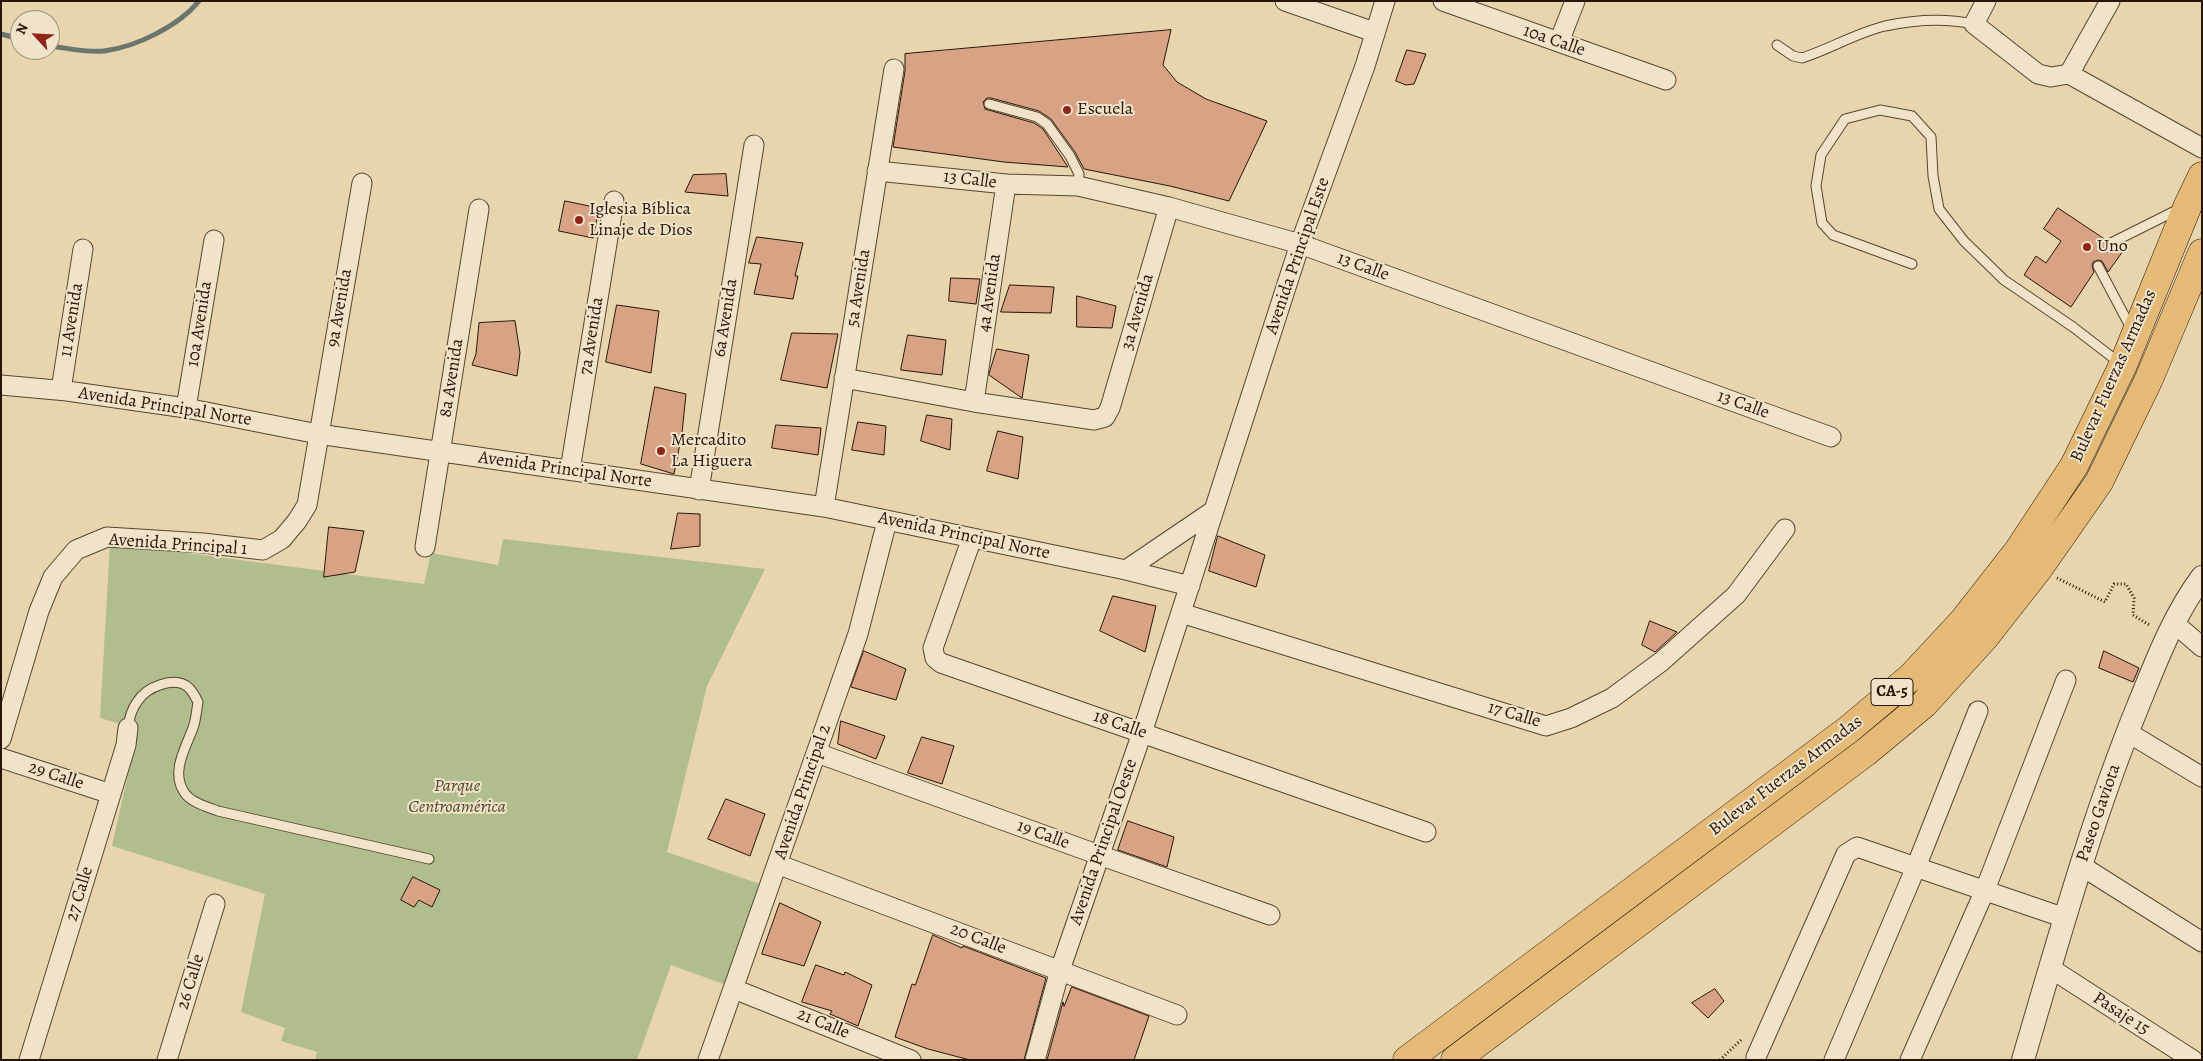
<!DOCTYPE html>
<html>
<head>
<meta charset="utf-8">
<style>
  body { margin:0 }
  #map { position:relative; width:2203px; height:1061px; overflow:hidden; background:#e8d4ad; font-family:Alegreya,serif }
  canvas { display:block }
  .frame { position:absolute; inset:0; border:2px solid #271607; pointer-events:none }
  .north { position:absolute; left:10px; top:10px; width:50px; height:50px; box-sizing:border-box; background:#f0e3ca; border:1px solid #a0917c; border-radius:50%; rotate:295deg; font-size:14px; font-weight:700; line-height:20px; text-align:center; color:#271607 }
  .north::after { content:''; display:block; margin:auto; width:18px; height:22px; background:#8f2418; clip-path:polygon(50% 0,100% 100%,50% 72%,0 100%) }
</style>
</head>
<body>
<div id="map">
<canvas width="2203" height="1061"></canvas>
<div class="frame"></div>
<div class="north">N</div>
</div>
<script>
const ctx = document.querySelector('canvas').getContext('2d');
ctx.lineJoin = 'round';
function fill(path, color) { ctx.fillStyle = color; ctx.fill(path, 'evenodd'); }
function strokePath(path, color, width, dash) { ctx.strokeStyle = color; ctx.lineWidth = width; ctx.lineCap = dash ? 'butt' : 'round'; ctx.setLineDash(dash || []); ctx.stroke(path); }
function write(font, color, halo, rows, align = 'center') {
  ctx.font = font + ' Alegreya,serif'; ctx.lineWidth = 4; ctx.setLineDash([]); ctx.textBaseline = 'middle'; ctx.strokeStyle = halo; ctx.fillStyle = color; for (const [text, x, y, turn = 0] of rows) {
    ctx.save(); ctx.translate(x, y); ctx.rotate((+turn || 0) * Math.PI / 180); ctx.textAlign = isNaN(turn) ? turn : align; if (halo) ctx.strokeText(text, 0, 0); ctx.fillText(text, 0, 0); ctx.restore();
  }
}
fill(new Path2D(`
  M503,539l262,30 -58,117 -40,166 93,32 -34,101 -55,-20 -34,95h-322l2,-8 -36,-11 4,-13 -44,-16 24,-118 -153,-48 26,-117 -38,-11 10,-175 314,41 7,-31 67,12z`), '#b0be8f');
strokePath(new Path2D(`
  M1,34l19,5
  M50,46c17,2 38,7 54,5 32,-4 75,-25 95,-50`), '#6b776d', 5);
const building = new Path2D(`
  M1171,30l-8,35 14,17 29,17 61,22 -38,80 -59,-15 -86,-17 -9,-17 -24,-33 -12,-8 -48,-13h-4l-4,4 2,7 49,14 9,6 25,38 -64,-5 -111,-15 12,-76v-17z
  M1407,50l19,4 -12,30 -8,1 -10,-4z
  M726,174l2,22 -43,-4 8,-17z
  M565,201l34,7 -6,30 -34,-7z
  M2058,208l48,32 1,8 4,1 6,-2 6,4 -15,21 -6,-11 -4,-1 -5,2 -1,4 2,6 -23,35 -47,-32 12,-19 10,7 15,-22 -17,-12z
  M757,237l46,6 -8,33h3l-5,23 -39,-5 7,-30 -12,-1z
  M951,278l29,1 -4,25 -27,-3z
  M1010,285l44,2 -3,26 -50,-1z
  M1077,296l39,10 -4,22 -35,-1z
  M617,305l42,6 -8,62 -45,-11z
  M515,321l5,32 -3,23 -45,-11 4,-11 3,-31z
  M792,333l46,1 -11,54 -46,-8z
  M908,335l38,5 -4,35 -41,-5z
  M997,349l32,6 -7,43 -33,-23z
  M655,387l31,7 -4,39 -8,41 -33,-10z
  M927,415l25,4 -2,31 -29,-9z
  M858,422l28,4 -2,29 -32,-5z
  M776,425l45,3 -3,27 -46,-7z
  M998,431l25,6 -5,42 -31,-8z
  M678,513l22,1v32l-29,3z
  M329,527l35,4 -9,41 -31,5z
  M1218,536l47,19 -9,32 -47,-16z
  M1113,596l43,10 -11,46 -45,-21z
  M1650,621l27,11 -22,20 -13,-7z
  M864,651l42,18 -10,31 -45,-13z
  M2104,651l35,17 -6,14 -34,-14z
  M841,721l44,15 -9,23 -38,-15z
  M922,737l32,9 -12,38 -34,-11z
  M726,799l39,15 -15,42 -42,-17z
  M1128,821l46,16 -7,30 -49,-17z
  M413,877l27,13 -8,17 -13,-7 -5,7 -13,-7z
  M780,903l41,19 -17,44 -42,-12z
  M933,935l29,13 1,-2 83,32 -22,82h-54l-42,-11 -33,-12 17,-53 3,1z
  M816,965l28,10 1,-3 27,13 -14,41 -28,-12 2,-3 -30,-9z
  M1072,987l77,29 -15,44h-87l16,-58 1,4z
  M1715,989l9,12 -16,17 -16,-15z`);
fill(building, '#d8a384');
strokePath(building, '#271607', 1);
const service = new Path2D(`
  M1777,45l16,11 9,2c28,-9 54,-25 83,-32 28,-6 60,-8 89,-2
  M989,104l48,13 10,7 23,32 9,18 -1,12
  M2111,243l68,-34
  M1912,264l-79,-29 -11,-12 -6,-37 5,-31 24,-36 35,-9 32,6 19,21 2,39 6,33 25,32 40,39 69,47 48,37
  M2098,266l34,64
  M128,728c1,-9 4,-19 9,-26 9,-15 38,-27 52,-14 4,4 7,10 9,14 -1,7 -2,15 -4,23 -7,21 -24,46 -10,67 6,10 23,15 34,19l211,48`);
const minor = new Path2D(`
  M1285,1l89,31
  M1443,1l223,79
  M1986,1l-12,23 64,50 13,3 18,-3 133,74
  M1559,42l16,-41
  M2069,74l41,-73
  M877,171l129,13 72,2 91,21 131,37 531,193
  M844,378l130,24 120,18 11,-3 5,-9 59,-201
  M1,385l66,6 119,17 132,26 506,73 302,63 87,-59
  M61,390l22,-141
  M974,402l32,-218
  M186,408l28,-168
  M570,470l44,-269
  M699,490l55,-345
  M824,507l70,-438
  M972,538l-39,110 2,10 6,5 485,169
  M425,547l54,-338
  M1126,570l64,16
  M1181,613l365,113 25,-8 41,-20 50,-37 74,-66 49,-66
  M2174,623l28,24
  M2127,732l75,45
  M1,739l38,-128 14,-34 23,-27 31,-13 96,6 60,7 19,-11 15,-18 10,-16 55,-322
  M817,753l282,102 171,60
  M1,758l110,36
  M777,864l400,151
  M2080,865l122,77
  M2050,968l143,92
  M734,989l177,71
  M1756,1057l90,-203 11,-7 208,71
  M29,1060l82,-266 15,-49 2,-17
  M167,1060l48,-156
  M708,1060l150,-426 29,-113
  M1035,1060l25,-90 82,-237 158,-489 65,-178 20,-65
  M1834,1060l82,-193 62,-156
  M1910,1060l75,-170 81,-210`);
const tertiary = new Path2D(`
  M2023,1060c35,-119 68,-239 115,-354 18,-44 35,-90 64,-129`);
const trunk = new Path2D(`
  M1407,1060l442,-331 62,-52 53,-57 54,-69 56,-85 49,-101 65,-160 14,-29
  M1455,1060l411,-308 58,-48 60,-66 55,-70 60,-86 50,-103 53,-126`);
strokePath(service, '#574630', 11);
strokePath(minor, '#574630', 21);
strokePath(tertiary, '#574630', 24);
strokePath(trunk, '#271607', 29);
strokePath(new Path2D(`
  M2057,578l48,24 9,-18h12l8,14 -1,17 18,11
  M1720,1060l21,-20`), '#271607', 3, [1, 2.5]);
strokePath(service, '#f0e3ca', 9);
strokePath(minor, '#f0e3ca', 19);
strokePath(tertiary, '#f0e3ca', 22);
strokePath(trunk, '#e4ba76', 28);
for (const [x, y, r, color] of [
  [1067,110,5,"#8f2418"],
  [579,220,5,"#8f2418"],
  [2087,247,5,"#8f2418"],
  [661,451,5,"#8f2418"]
]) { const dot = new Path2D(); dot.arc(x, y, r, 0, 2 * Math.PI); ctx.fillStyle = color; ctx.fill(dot); strokePath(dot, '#f0e3ca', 2); }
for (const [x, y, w] of [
  [1892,692,42]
]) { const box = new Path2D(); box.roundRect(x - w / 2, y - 13.5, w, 27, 4); ctx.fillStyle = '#f0e3ca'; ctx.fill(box); strokePath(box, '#271607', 1); }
write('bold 16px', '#271607', null, [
  ["CA-5",1892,692]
]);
write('18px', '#271607', '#f0e3ca', [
  ["10a Calle",1554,41,19],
  ["13 Calle",970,180,7],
  ["Avenida Principal Este",1298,256,-71],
  ["13 Calle",1363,267,20],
  ["5a Avenida",859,288,-81],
  ["4a Avenida",990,293,-82],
  ["9a Avenida",340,308,-80],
  ["3a Avenida",1138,312,-74],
  ["6a Avenida",726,318,-81],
  ["11 Avenida",72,320,-81],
  ["10a Avenida",200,324,-81],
  ["7a Avenida",592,336,-81],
  ["Bulevar Fuerzas Armadas",2114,376,-66],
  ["8a Avenida",452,378,-81],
  ["13 Calle",1743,405,20],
  ["Avenida Principal Norte",165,407,9],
  ["Avenida Principal Norte",565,470,8],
  ["Avenida Principal Norte",964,536,12],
  ["Avenida Principal 1",178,545,4],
  ["17 Calle",1514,715,16],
  ["18 Calle",1120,725,19],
  ["29 Calle",56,776,18],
  ["Bulevar Fuerzas Armadas",1786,776,-37],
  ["Avenida Principal 2",803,792,-71],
  ["Paseo Gaviota",2099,813,-71],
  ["19 Calle",1043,835,20],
  ["Avenida Principal Oeste",1104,842,-71],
  ["27 Calle",80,894,-73],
  ["20 Calle",978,939,21],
  ["26 Calle",191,982,-73],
  ["Pasaje 15",2121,1014,33],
  ["21 Calle",823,1024,22]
]);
write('18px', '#271607', '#f0e3ca', [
  ["Escuela",1077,110],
  ["Iglesia Bíblica",589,210],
  ["Linaje de Dios",589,231],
  ["Uno",2097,247],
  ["Mercadito",671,441],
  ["La Higuera",671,462]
], 'left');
write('italic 18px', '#504830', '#f0e3ca', [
  ["Parque",457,787],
  ["Centroamérica",457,808]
]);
</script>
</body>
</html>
